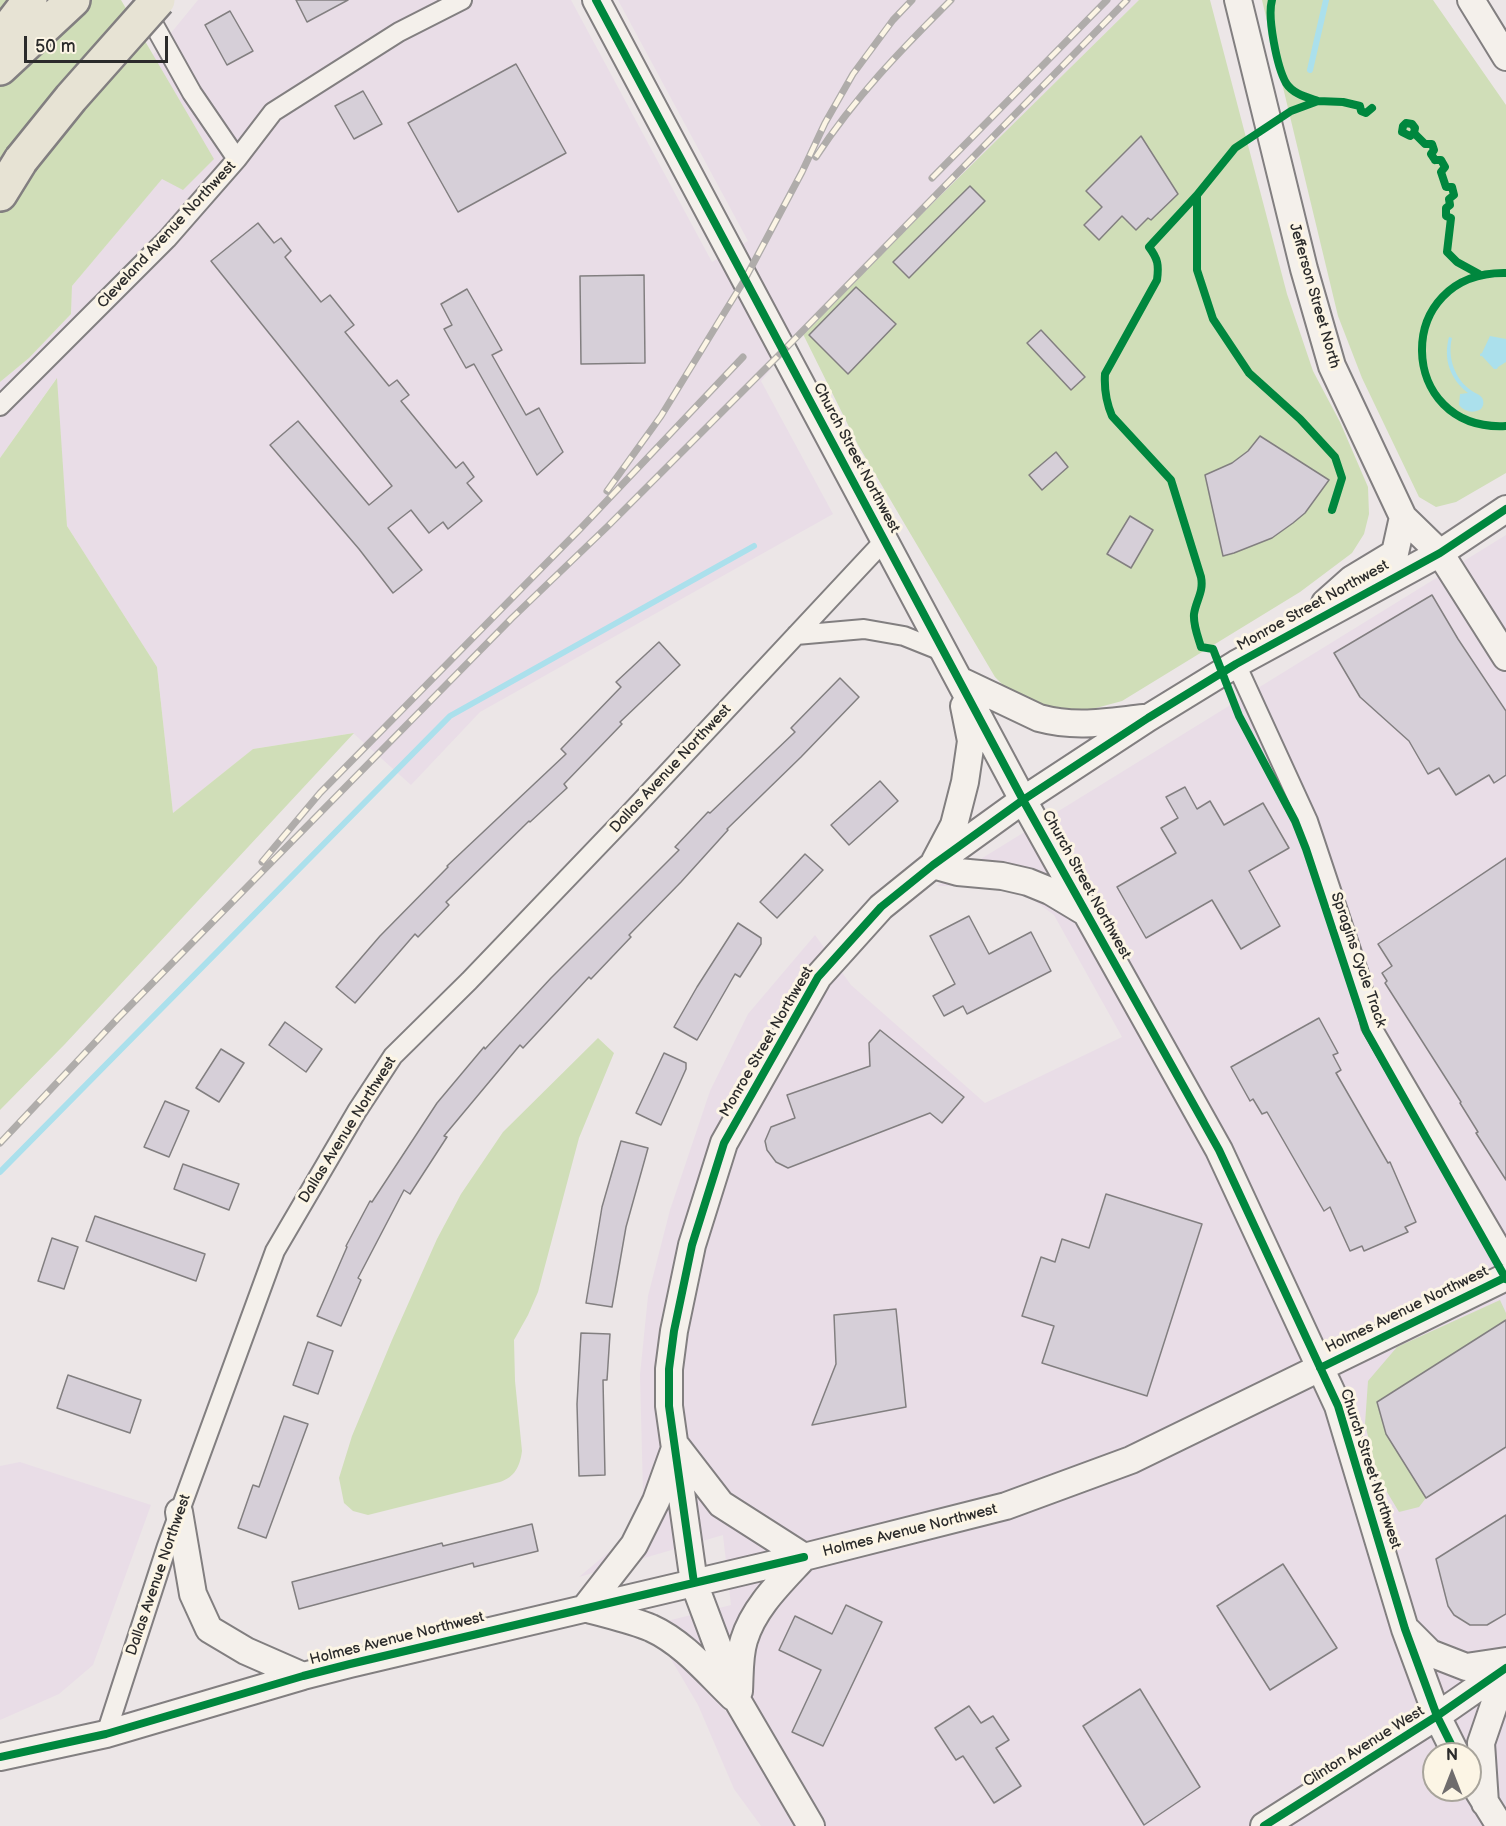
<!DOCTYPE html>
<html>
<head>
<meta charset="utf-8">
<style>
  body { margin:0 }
  #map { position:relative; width:1506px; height:1826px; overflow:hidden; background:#ece6e7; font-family:"Balsamiq Sans",sans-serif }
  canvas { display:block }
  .north { position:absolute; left:1422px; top:1742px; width:60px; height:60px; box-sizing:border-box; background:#fcf5e5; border:2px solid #a8a49b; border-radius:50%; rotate:0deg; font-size:16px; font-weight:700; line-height:24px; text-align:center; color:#2b2b2b }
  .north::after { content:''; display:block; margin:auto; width:21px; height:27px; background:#6f6c6d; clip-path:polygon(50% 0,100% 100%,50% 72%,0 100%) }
  .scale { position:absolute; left:24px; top:36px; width:144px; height:27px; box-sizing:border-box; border:3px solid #2b2b2b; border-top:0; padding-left:8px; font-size:18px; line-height:21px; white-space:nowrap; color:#2b2b2b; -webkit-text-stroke:4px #fcf5e5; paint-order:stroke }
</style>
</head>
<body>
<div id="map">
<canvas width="1506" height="1826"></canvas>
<div class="north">N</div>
<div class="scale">50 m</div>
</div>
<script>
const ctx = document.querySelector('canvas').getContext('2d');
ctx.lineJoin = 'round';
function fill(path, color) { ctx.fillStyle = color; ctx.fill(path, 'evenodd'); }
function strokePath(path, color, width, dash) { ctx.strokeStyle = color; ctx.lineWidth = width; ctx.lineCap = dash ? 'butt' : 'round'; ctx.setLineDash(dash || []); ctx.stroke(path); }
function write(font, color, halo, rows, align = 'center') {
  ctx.font = font + ' "Balsamiq Sans",sans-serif'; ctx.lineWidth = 6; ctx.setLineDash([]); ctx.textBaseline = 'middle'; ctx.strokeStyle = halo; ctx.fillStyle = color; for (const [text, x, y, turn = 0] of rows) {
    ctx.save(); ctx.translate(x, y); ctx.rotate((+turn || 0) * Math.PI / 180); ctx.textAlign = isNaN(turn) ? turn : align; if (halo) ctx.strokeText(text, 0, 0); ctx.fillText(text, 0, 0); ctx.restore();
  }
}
fill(new Path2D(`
  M198,0h373l141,262 36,-21 -130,-241h521l-337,332 -41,49 72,133 -353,198 -69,73 -58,-52 -100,16 -80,64 -16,-146 -90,-141 -11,-147 -56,79v-76l29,-24 42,-44 1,-28 90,-108 51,-19 -61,-103z
  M1506,535v1291h-745l-27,-37 -36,-84 -47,-80 80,-20 -8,-70 -144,42 43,-36 21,-49 -3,-117 8,-79 22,-86 40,-119 38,-77 67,-79 36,50 134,118 137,-66 -68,-122 -38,-28 -37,-5 -30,4h-12zM1434,1754h36v36h-36z
  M20,1462l131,43 -58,160 -34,29 -59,26v-254z`), '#e9dde7');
fill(new Path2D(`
  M0,0h121l93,159 -31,31 -21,-11 -90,107 -1,28 -42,44 -29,24z
  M1139,0h71l77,294 26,77 27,51 28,65 1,27 -5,20 -12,19 -52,39 -178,109 -37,10 -26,-1 -23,-6 -13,-7 -18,-10 -10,-10 -137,-232 -56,-113z
  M1262,0h171l73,105v368l-50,29 -20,5 -17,-10 -57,-119 -24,-62z
  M57,378l10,148 90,141 16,146 80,-64 101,-16 -289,311 -65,66v-652z
  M598,1038l16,15 -35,85 -41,154 -10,23 -14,25 1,41 7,70c-2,15 -7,26 -22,31l-132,33 -15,-4 -9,-8 -5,-25 13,-42 40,-96 45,-101 24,-45 42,-62z
  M1500,1300l6,13v7l-129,82 9,32 40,64 -7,9 -20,5 -21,-35 -13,-53 3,-43 29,-34z`), '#d0deb8');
fill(new Path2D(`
  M1490,336l16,3v23l-8,5 -1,2h-3l-12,-13h-2v-2l2,-1z
  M1449,337l3,1c-5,19 3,42 20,53 4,3 10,4 11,9 1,4 0,6 -2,9 -8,5 -16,3 -22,-4l1,-11 8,-1c-18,-14 -25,-34 -19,-56z`), '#abe0ec');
strokePath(new Path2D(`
  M1310,70l16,-70
  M0,1172l450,-456 304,-170`), '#abe0ec', 6);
const building = new Path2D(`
  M296,0h52l-41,22z
  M230,11l23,40 -26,14 -22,-40z
  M516,64l50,89 -108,59 -50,-89z
  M363,91l19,33 -28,15 -19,-33z
  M1141,136l37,58 -27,26 -3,-2 -12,12 -14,-14 -23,24 -15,-15 18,-18 -16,-16z
  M970,186l15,15 -76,77 -16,-16z
  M258,223l16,20 7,-5 10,13 -6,6 36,45 9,-7 24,30 -9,7 44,54 8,-6 12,15 -8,6 55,67 7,-6 11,15 -7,6 15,18 -34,28 -5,-7 -14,11 -18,-23 -23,18 34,42 -29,23 -34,-44 -89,-104 28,-24 71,84 23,-19 -181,-225z
  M644,275l1,88 -64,1 -1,-88z
  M856,287l40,37 -48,50 -39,-39z
  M467,289l35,61 -10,5 34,60 13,-7 24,44 -26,23 -63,-111 -8,4 -22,-39 8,-4 -11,-21z
  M1041,330l44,47 -14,13 -44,-47z
  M1260,436l69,44 -24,33 -12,10 -21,15 -38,15 -11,3 -18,-81 27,-12 16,-12z
  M1056,452l12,15 -26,23 -13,-15z
  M1130,516l23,14 -22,38 -24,-14z
  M1432,595l26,44 48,72v64l-12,8 -5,-8 -33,20 -17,-27 -11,6 -19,-33 -49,-44 -26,-44z
  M659,642l21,23 -60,57 2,2 -58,60 3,4 -37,34 -1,-1 -83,81 3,3 -31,32 -3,-3 -60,69 -19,-16 44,-51 68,-69 -1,-1 119,-112 -5,-5 60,-62 -5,-5z
  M840,678l19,19 -58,60 -74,72 1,1 -47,52 -52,53 2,2 -40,42 -2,-2 -66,71 -3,-3 -76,91 3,1 -37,57 -6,-4 -46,88 3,2 -20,46 -24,-10 30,-69 -1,-1 24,-45 2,1 65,-99 47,-56 1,2 66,-71 128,-128 -4,-3 33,-35 2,1 85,-81 -4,-4z
  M880,781l18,20 -49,44 -18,-20z
  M1185,787l12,22 13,-8 14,24 39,-22 26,45 -40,23 31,55 -39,23 -29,-49 -66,38 -29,-51 59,-34 -15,-25 17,-10 -12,-21z
  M805,854l18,16 -46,48 -17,-16z
  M1506,858v322l-30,-47 2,-1 -18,-29 1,-1 -76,-119 2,-2 -5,-8 10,-7 -14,-22z
  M969,916l20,38 42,-22 20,39 -84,43 -4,-8 -19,10 -11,-20 22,-12 -25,-48z
  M738,923l23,15v6l-21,33 -5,-3 -38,66 -23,-13 23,-40z
  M1319,1018l19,35 -5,2 8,15 -5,3 52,90 2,-1 26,60 -11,5 3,5 -44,19 -2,-5 -12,5 -20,-44 -6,4 -57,-99 -5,2 -9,-15 -3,2 -19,-34z
  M285,1022l37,27 -16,23 -37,-27z
  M880,1030l84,67 -22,26 -12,-10 -142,55 -12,-6 -9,-12 -2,-9 6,-14 24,-9 -8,-23 83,-29 -1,-23z
  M221,1049l23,14 -25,39 -23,-14z
  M664,1053l22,10v6l-25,56 -25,-12z
  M165,1101l24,10 -20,46 -25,-10z
  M621,1141l27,7 -22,79 -14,80 -26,-4 16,-96z
  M183,1164l56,20 -10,26 -55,-21z
  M1106,1194l96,30 -55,172 -105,-33 12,-37 -32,-10 19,-59 14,5 7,-23 27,9z
  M95,1216l110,38 -9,27 -110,-40z
  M52,1238l26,9 -14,42 -26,-8z
  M896,1309l10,98 -94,18 24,-61 -2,-49z
  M1506,1320v127l-80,51 -40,-64 -9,-32z
  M581,1333l29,1 -3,46h-4l2,95 -26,1 -2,-72z
  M308,1342l25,9 -15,43 -25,-9z
  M68,1375l73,25 -11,33 -73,-25z
  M284,1416l24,8 -42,114 -28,-10 15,-43 6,2z
  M1506,1515v99l-19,11h-17l-16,-10 -6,-9 -12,-47z
  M532,1524l6,27 -64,16 -1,-4 -174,46 -7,-27 150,-39 1,3z
  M1283,1564l54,84 -67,42 -53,-84z
  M846,1605l36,17 -59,124 -31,-14 29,-62 -42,-20 16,-34 37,18z
  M1140,1689l60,98 -56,38 -61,-99z
  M969,1706l12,17 12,-7 16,24 -13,8 25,38 -27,17 -31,-47 -7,4 -21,-32z`);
fill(building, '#d6cfd8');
strokePath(building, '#827f80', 1.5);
const street = new Path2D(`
  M144,7l48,86 45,66
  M0,406l167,-167 70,-80 36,-47 126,-80 63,-32
  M796,635l68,-6 40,7 40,16
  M1236,664l72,157 52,156 11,49 135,230
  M106,1734l61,-188 108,-295 82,-140 36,-55 76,-75 160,-167 255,-273`);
const secondary = new Path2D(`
  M596,0l427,800 196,350 119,256 67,223 32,87 19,38
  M1238,0l66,269 28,97 71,151 37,36 66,104
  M1471,0l35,57
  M1325,603l27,-24 43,-26 8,-36
  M959,680l80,38c37,10 67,4 105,0
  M935,861l19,-36 11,-43 6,-41 -7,-35
  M933,865l25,7 44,4 26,6 22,9 35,21
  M677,1447l44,57 83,53
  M179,1512l14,82 16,35 37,22 57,25
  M585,1608l49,-63 22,-44 18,-50
  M588,1609c21,6 44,11 63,19 33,15 57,45 82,69
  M1408,1631l22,22 36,14 40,-6
  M739,1691c1,-17 0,-35 5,-51 10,-33 37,-58 60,-83
  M0,1757l106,-23 197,-58 47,-12 454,-107 202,-51 125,-46 375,-183
  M1477,1789l23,37
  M1485,1803l-4,-60 13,-38 12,-22
  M811,1826l-72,-123 -45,-120 -25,-177v-37l5,-38 18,-86 32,-102 94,-166 63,-70 52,-42 90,-65 125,-82 88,-54 204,-111 66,-44
  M1264,1826l173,-110 69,-48`);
const highway = new Path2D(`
  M0,39l30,-39
  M0,68l73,-68
  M0,194l21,-34`);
strokePath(street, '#827f80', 22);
strokePath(secondary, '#827f80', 30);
strokePath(highway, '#827f80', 38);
strokePath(street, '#f4f0eb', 18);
strokePath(secondary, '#f4f0eb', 26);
strokePath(highway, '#e7e3d4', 33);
const rail = new Path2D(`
  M816,157c39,-60 84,-106 135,-157
  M932,178l175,-178
  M607,491l54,-75 84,-137 57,-107 23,-49 28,-49 40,-54 19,-20
  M262,862l58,-69 261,-265 162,-171
  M0,1143l118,-125 394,-400 96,-92 175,-175 344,-351`);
strokePath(rail, '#afacaa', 7);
strokePath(rail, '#fcf5e5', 4.5, [14]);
const highwayBridge = new Path2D(`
  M21,160l50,-62 87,-98`);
strokePath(highwayBridge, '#827f80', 38, []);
strokePath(highwayBridge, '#e7e3d4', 33);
strokePath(new Path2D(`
  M596,0l427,800 196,350 119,256 67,223 32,87 19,38
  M1272,0c-5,17 5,67 14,83 7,11 20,14 32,18
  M1414,133l-4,3 -8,-4 1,-6 3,-3 6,1 3,4 -1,5 11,11h7l2,6 -3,4 4,6
  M1435,160h6l4,7 -4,5 5,15h6l2,8 -5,4 1,6 -4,3v8l5,2 -4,34 10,10 22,12
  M1197,195l-48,52c9,12 10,18 8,33l-52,94c-1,16 1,28 7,42l59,64 30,97c3,15 -5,23 -7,37 -1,11 4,23 7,33l12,2 26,67 56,105 11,28 60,182 140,248
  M1506,273c-114,-2 -110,159 0,153
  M1332,510l10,-32 -7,-21 -35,-38 -51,-46 -36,-54 -16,-49v-75l38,-47 56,-37 27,-10 25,1 17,4 1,5 5,2 6,-5
  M1320,1368l186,-91
  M694,1583l-25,-177v-37l5,-38 18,-86 32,-102 94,-166 63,-70 52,-42 90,-65 125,-82 88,-54 204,-111 66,-44
  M0,1757l106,-23 197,-58 47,-12 454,-107
  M1264,1826l173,-110 69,-48`), '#00873e', 8);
write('15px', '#2b2b2b', '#fcf5e5', [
  ["Cleveland Avenue Northwest",167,235,-47],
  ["Jefferson Street North",1314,296,74],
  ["Church Street Northwest",856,458,62],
  ["Monroe Street Northwest",1313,606,-29],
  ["Dallas Avenue Northwest",671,769,-47],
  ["Church Street Northwest",1086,885,61],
  ["Spragins Cycle Track",1358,960,71],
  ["Monroe Street Northwest",767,1042,-60],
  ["Dallas Avenue Northwest",348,1130,-58],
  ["Holmes Avenue Northwest",1407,1310,-26],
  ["Church Street Northwest",1370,1469,72],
  ["Holmes Avenue Northwest",910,1531,-14],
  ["Dallas Avenue Northwest",159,1575,-71],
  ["Holmes Avenue Northwest",397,1639,-14],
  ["Clinton Avenue West",1364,1747,-32]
]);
</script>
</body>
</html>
